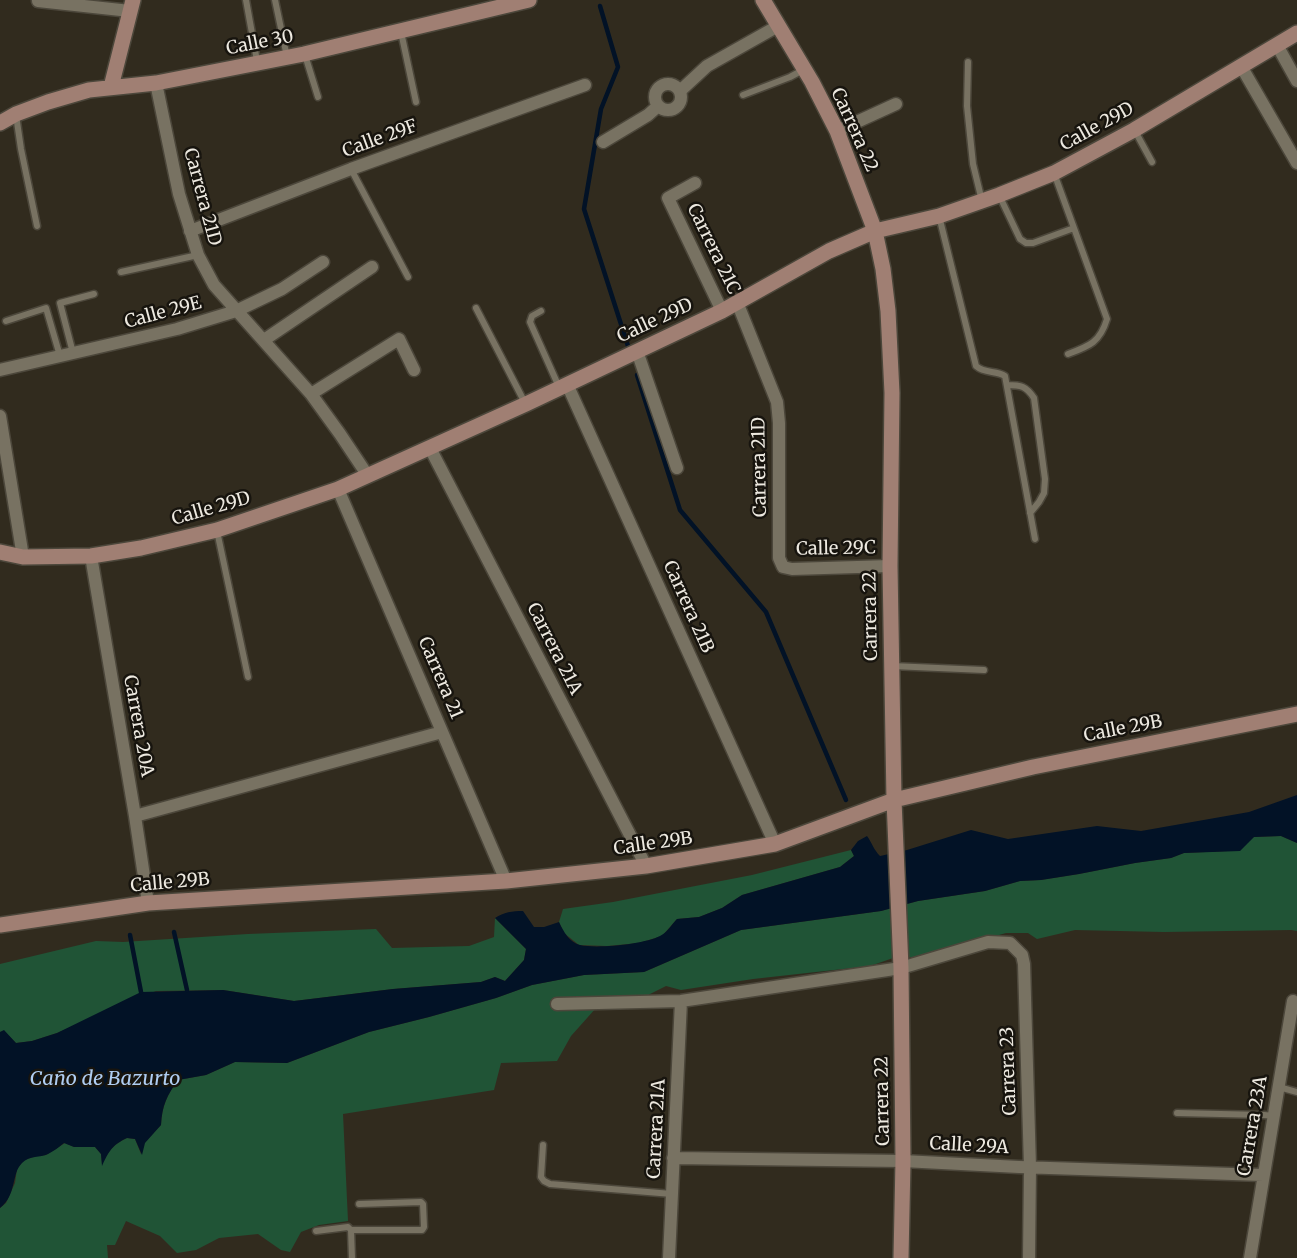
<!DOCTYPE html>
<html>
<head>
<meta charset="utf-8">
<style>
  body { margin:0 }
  canvas { display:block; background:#312b1e }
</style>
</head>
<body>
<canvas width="1297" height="1258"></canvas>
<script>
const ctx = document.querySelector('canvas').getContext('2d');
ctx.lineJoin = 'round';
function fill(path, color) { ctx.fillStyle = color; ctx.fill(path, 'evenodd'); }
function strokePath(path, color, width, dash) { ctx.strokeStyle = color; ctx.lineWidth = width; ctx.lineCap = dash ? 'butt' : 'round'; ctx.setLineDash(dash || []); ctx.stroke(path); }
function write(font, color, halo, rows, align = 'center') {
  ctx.font = font + ' Merriweather,serif'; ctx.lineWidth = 5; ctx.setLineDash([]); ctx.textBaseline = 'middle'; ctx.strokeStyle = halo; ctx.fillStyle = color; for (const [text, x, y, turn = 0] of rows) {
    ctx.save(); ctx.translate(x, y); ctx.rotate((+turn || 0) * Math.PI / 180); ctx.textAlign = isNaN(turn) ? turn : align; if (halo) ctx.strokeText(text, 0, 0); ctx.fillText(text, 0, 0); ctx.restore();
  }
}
fill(new Path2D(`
  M1281,836l16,7v88l-6,-1 -127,2 -89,-2 -38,9 -9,-6h-22l-85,24h-25l-26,9 -117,13 -72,11 -15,-4 -16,8 -15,10 -39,4 -25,28 -14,25 -56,2 -7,27 -151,24 5,107 -29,4 -18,7 -11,20 -9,-2 -23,-16 -39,4 -23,12 -19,3 -17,-17 -34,-15 -11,24h-8l1,13h-108v-50l6,-5 9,-20 2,-14 7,-9 12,-4 10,-1 19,-12 9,4h21l6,7 1,10c7,-14 11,-19 25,-26l8,1 6,15 3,-11 17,-18c1,-19 6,-30 17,-45l28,-5 29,-13 52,1 82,-31 60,-15 67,-19 36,-13 52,-10 60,-3 97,-42 140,-19 37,-10 67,-10 35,-10 21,-1 38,-6 56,-11 36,-5 13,-5 44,-2 26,-14z
  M851,850l3,6 -14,11 -98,28 -20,13 -23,9 -22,2 -15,17 -23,7 -32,3 -28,-1 -15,-12 -5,-11 4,-13 50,-7 139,-27z
  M495,918l31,31 -2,11 -19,21 -10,-4 -14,5 -88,7 -99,12 -71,-11 -67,1 -99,42 -25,8 -16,2 -12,-12 -4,1v-68l96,-23 27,1 125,-8 128,-5 16,19 77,-2 25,-9z`), '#205436');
fill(new Path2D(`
  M1297,795v48l-16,-7 -27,1 -14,14 -56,2 -13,5 -36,5 -56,11 -38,6 -21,1 -35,10 -67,10 -37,10 -140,19 -97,42 -60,3 -52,10 -36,13 -67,19 -60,15 -82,31 -52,-1 -29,13 -28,5c-11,15 -16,26 -17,45l-16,18 -3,12 -7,-16 -8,-1c-15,7 -18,13 -25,28l-1,-12 -6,-7h-21l-10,-4c-5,4 -10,8 -16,11 -8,4 -18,1 -26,9 -11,11 -5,32 -22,45v-176l4,-2 12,13 16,-2 25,-8 84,-41 82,-2 71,11 99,-12 88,-7 14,-5 10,4 19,-21 2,-11 -31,-31c9,-6 17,-7 28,-7l11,16h10l15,-5c4,9 11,21 21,23 17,4 65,-1 80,-9 7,-3 12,-12 17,-17l22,-2 23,-9 20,-13 98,-28 14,-11 -3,-6 7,-9 9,-5c5,7 7,14 13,20l27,-6 64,-20 37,9 89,-13 44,5 108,-19z`), '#021226');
strokePath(new Path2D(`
  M600,6l18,61 -17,42 -17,100 44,137
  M637,375l43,135 86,102 80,188
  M174,932l13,58
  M130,935l11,57`), '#021226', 4.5);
const lane = new Path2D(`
  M246,0l11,61
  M275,0l12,57
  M401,32l15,70
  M305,55l13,42
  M968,62l-1,44 6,58 9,37
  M743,95l47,-18 13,-7
  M16,115l5,34 16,77
  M1135,131l17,31
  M351,169l57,108
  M1054,173l53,146c-7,23 -17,27 -39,35
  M1000,197l20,42 6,4h7l41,-15
  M939,216l37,150c9,8 20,4 29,10l30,163
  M121,272l77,-17
  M476,308l49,95
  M541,311l-9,5 -2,6 29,65
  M6,321l40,-13 14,48
  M73,353l-13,-50 34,-9
  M1007,385c14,0 19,1 27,13l11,81 -1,14 -5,9 -9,11
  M217,531l31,146
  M892,666l92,4
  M1279,1087l18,5
  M1177,1113l87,2 10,1
  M543,1145l-2,32 3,4 6,3 122,10
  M351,1230h71l2,-3 -1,-23 -2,-2 -62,2
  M316,1231l32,-4 3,3 1,28`);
const street = new Path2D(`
  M38,1l92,10
  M1277,45l20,36
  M1241,66l56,97
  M156,83l23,111 19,61 16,30 97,109 29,40 28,42
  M655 97a13 13 0 1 1 26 0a13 13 0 1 1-26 0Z
  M680,91l27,-25 71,-40
  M837,131l59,-27
  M603,142l45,-27 10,-9
  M695,183l-27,15 54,113
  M190,231l161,-62 234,-84
  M737,302l40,100 2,21v135l4,9 9,2 98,-3
  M264,340l108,-73
  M637,351l40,117
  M0,370l177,-41 59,-18 46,-22 41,-27
  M567,384l208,460
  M311,394l88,-55 15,31
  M0,416l23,141
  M430,448l216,418
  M338,489l168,392
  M91,556l44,260 13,87
  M135,816l307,-84
  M557,1004l124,-3 220,-33 87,-26 22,1 12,12 2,9 6,203 -1,91
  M673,1158l230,3 116,6 244,8
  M669,1258l12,-257
  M1250,1258l43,-257`);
const secondary = new Path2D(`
  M763,0l49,82 25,49 38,100 8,38 5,42 4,82 -2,173 4,234 7,168 2,193 -2,97
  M111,87l22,-87
  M0,123l16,-9 32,-12 41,-12 67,-7 148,-29 225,-54
  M0,552l23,5 68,-1 50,-8 76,-18 121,-41 188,-85 196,-93 107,-60 46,-20 64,-15 60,-21 55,-22 80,-43 163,-97
  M0,925l148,-22 358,-22 140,-15 129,-22 119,-44 139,-33 264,-53`);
strokePath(lane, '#4c473b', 9);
strokePath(street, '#4c473b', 15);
strokePath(secondary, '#4c473b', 18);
strokePath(lane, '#787262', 6);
strokePath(street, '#787262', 12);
strokePath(secondary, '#a07f73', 15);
write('18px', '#ede9e0', '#17140e', [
  ["Calle 30",260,43,-11],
  ["Calle 29D",1097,127,-29],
  ["Carrera 22",854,130,66],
  ["Calle 29F",380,139,-20],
  ["Carrera 21D",202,197,75],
  ["Carrera 21C",713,249,64],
  ["Calle 29E",163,313,-15],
  ["Calle 29D",655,321,-25],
  ["Carrera 21D",760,467,-91],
  ["Calle 29D",211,509,-16],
  ["Calle 29C",836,549,-1],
  ["Carrera 21B",688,607,66],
  ["Carrera 22",871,616,-91],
  ["Carrera 21A",554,649,63],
  ["Carrera 21",440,678,67],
  ["Carrera 20A",138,726,80],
  ["Calle 29B",1123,729,-11],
  ["Calle 29B",653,844,-8],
  ["Calle 29B",170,883,-5],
  ["Carrera 23",1009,1071,-92],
  ["Carrera 22",883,1101,-91],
  ["Carrera 23A",1253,1126,-80],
  ["Carrera 21A",657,1129,-87],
  ["Calle 29A",969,1146,3]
]);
write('italic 20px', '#afcdf2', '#17140e', [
  ["Caño de Bazurto",105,1079]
]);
</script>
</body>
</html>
